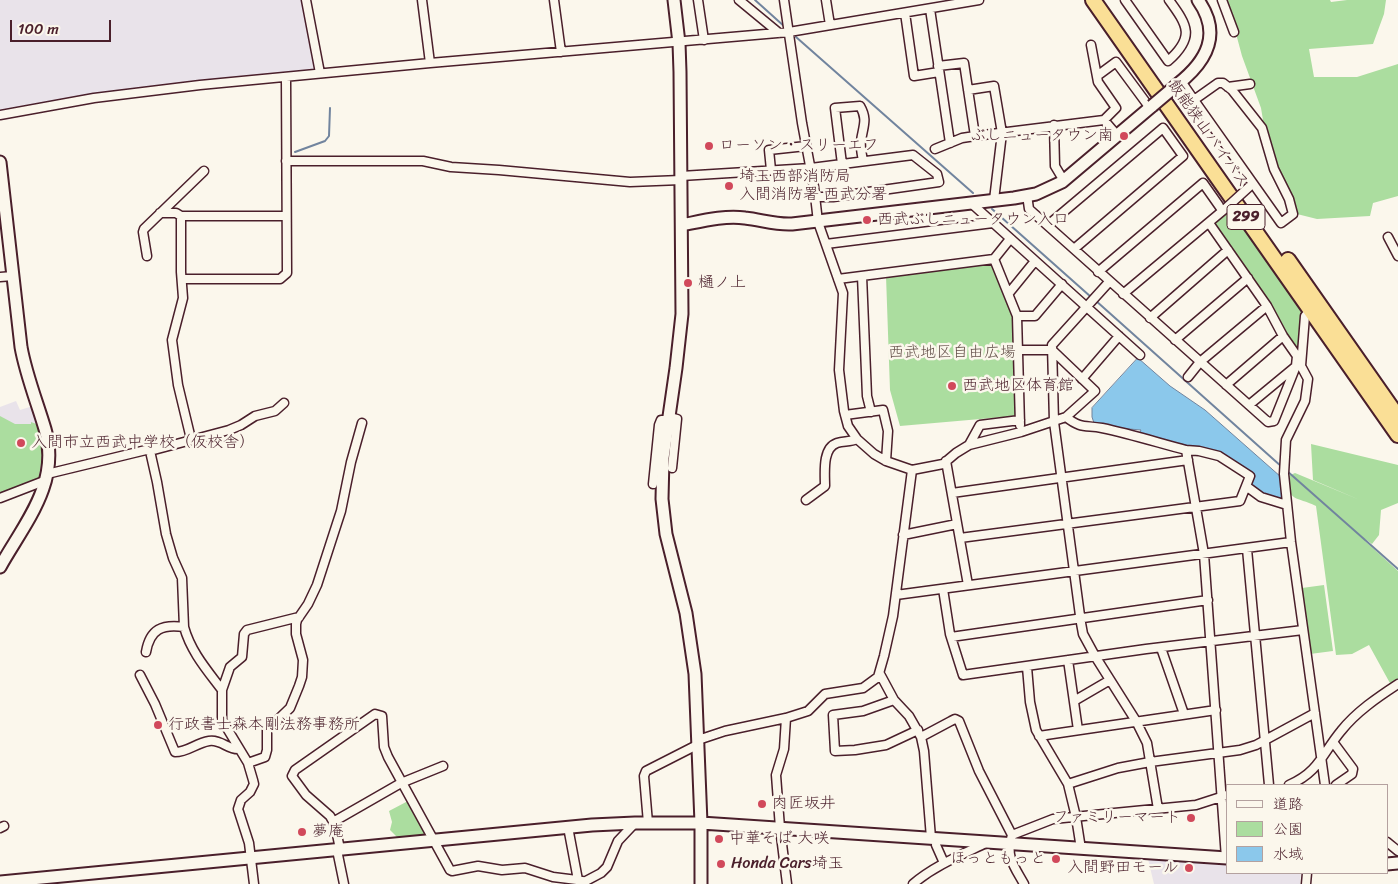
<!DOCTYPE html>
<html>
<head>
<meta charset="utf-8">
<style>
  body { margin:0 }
  #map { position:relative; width:1398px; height:884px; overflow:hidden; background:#fbf7ec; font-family:Sriracha,"Klee One",sans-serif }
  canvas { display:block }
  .legend { position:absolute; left:1226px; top:784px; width:162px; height:90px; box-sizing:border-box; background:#fbf7ec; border:1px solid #b4a19f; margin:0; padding:6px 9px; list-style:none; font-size:15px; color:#4a1f2b }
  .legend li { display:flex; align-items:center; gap:10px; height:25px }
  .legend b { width:25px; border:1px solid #b4a19f }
  .scale { position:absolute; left:10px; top:20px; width:101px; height:22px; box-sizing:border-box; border:2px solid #4a1f2b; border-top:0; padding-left:6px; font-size:15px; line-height:18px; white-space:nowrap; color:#4a1f2b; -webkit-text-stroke:4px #fbf7ec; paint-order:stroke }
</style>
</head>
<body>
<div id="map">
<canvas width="1398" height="884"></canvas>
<ul class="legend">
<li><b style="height:6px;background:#fbf7ec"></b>道路</li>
<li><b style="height:14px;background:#abdd9f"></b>公園</li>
<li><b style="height:14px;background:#8bc8eb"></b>水域</li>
</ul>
<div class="scale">100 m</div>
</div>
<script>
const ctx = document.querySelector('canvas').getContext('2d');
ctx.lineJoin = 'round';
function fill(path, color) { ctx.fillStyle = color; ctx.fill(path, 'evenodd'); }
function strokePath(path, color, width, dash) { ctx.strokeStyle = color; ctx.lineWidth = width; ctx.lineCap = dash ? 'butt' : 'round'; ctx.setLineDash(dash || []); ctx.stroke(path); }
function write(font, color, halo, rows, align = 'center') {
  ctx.font = font + ' Sriracha,"Klee One",sans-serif'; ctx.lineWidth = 5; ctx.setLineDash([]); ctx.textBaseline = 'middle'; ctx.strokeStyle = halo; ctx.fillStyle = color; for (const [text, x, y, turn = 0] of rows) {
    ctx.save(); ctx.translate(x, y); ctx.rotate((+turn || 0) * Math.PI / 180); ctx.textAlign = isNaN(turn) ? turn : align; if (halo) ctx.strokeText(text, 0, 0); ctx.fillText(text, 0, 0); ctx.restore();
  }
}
fill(new Path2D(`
  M0,0h303l14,68 -2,3 -315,41z
  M16,401l4,9 13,-4 6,19 4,24 -1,19 -2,10 -6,5 -34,12v-88z
  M1148,859l79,5v9h74l-1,11h-146z`), '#e9e3ea');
fill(new Path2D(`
  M1227,0h103l1,2 16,-2h39l-2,14 -11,30 -64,5 5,28h43l41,-13v132l-25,7 -3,13 -53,3 -20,-5 -5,-17 -16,-35 -12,-36 -3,-18 -19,-52z
  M1231,208l73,105 -5,41 -85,-129v-4z
  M989,263l4,2 21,51 3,97 -2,3 -115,10 -10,-36 -4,-114z
  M0,416l15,8h16v-2l8,3 4,24 -4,29 -6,5 -33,12z
  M1311,444l87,21v38l-17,7 -2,25 -7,9 -7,-5v2l33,30v110l-7,4 -22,-40 -17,9 -16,1 -20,-149c-20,-10 -27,-3 -30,-29l9,-4 65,27 -47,-20z
  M1324,585l9,66 -23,3 -8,-66z
  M408,801l19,35 -29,2 -8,-8 2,-8 -3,-11z`), '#abdd9f');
const water = new Path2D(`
  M1138,358l32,28 35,24 76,67 3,23 -1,1 -21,-7 -12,-10 2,-10 -33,-21 -38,-9 -2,3 -40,-13 2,-4 -46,-4 -3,-9v-9z`);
fill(water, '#8bc8eb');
strokePath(water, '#71849e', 1);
strokePath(new Path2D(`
  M755,0l30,27
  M796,37l177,156
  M295,152l30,-11 4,-5 1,-28
  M992,209l99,88
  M1095,300l187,167
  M1287,471l111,98`), '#71849e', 2);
const street = new Path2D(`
  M306,0l14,73
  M422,0l8,63
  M554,0l7,52
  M698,0l6,40
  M739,0l40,33
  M784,0l18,123 12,64 4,35 25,71 -4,77 5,41 4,15 9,13 17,15 12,7 26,9 31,-6 13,-11 13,-8 11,-20 40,-5
  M826,0l4,25
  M1125,0l43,61c27,-24 20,-35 1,-61
  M1222,0l12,32
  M930,9l20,134
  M905,13l9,63 25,-4
  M1091,45l7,37 18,26 -12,12
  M938,66l26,-3 11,73
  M1097,76l19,-14 34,46
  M1181,81l13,19 87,123 12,-9 -4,-15 -15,-30 -12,-41 -30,-38 -9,-7h-5l-24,17
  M1228,87l22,-3
  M968,90l26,-4 8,47 -8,67
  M0,115l94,-17 106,-13 230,-22 359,-31 190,-32
  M1054,125l1,41 9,15
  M935,149l27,-11 13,-2 129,-16 13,15
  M286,161h137l28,6 48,3 131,12 51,-2
  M842,164l-7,-56 25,-2c8,14 3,20 1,35 -1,6 1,14 2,20
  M771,170l-2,-20 37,-4
  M681,176l130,-8 102,-13 24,19 2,8 -106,15h-18
  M1027,195l2,14 239,213 6,-1 22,-55 1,-10 -14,-20 -16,-30 -58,-83
  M971,203l169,152
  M160,213h16l5,3h105
  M181,216v56l2,26 -11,42 6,45 13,54
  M1048,225l115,-97 20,28 -109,93
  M1388,237l10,19
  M826,244l167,-21
  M147,256l-4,-24 1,-3 60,-58
  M994,259l23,57 3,109
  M1098,272l105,-89 19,27
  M862,276l5,120 4,16
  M0,277l13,-1
  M182,279h98l7,-6 -1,-195
  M838,279l156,-20 16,-20
  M1109,282l-57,63 2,77 27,201 2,11 12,22 41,65 11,22 11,66
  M1009,293l26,-32
  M1123,294l103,-86
  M1311,310l-6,6 -4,50 7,13 -3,22 -19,39 -2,34 7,68 34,243
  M1017,316h18l27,-32
  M1150,318l78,-68
  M1175,340l73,-62
  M1188,377l12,-15 67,-56
  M1082,379l37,-43
  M1226,385l57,-49
  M1249,405l46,-38
  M845,415l38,-5 5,21 -2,30
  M669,417l8,2 -5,49
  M969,445l52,-13 45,-15 29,-26 -43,-41h-33
  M1186,450l18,104 22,304
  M150,451l7,31 9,52 7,24 9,20 2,49c7,25 23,43 38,63v30l26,43 5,17 1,4 -4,8 -9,8 -3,9 11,34 5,41
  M946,461l22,124
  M47,474l99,-24 4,1 79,-21 12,-5 14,-9 20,-5 9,-8
  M653,484l6,-59 2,-5h7
  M1246,486l15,11 26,8
  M952,493l236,-33
  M0,498l44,-17
  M806,500l19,-14c0,-13 -3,-38 12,-43 7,-2 13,-1 20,-4
  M903,535l54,-11
  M960,538l280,-37 10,-25 -31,-20 -20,-5 -13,-1c-27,-7 -55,-16 -84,-22 -17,-3 -21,1 -36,-11
  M1247,549l22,236
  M943,589l7,45 13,41 183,-26 157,-19
  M896,595l395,-53
  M951,637l257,-37
  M1161,648l23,66
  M146,652c4,-23 16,-28 38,-25
  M1068,660l10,70
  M1027,667l3,35 6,28 32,54 8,33 5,32
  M880,674l14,26 15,16 12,21 3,14 7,87
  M140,675l15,29 20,48c13,0 21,-9 34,-11 12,-2 19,9 30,8
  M222,690l8,-23 12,-10 2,-23 3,-4 52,-13
  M894,700l-31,11 -30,4 2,36 20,-1 31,-5 32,-15
  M1074,701l36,-21
  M786,718l-2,31 -8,26 4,53 7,56
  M1039,736l177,-26
  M921,737l30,-16 4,-2 4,2 20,50 33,64
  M698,740l27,-9 61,-13 22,-7 17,-17 38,-6 15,-11 6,-21 9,-40 19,-146
  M1333,742l20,27 -1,5 -16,11
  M248,763l17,-6 2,-7v-20l23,-22 9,-22 3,-9 1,-17 -7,-26v-10l1,-4 11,-16 9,-19 24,-74 10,-49 11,-39
  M1068,784l50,-16 32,-6 90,-12 16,-5 59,-32
  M1289,785c30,-13 33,-31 52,-54 15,-19 37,-34 57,-47
  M333,822l68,-39 42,-17
  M648,823l-4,-47 2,-5 53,-27
  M568,827l10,53
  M0,828l4,-2
  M937,838l-1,7 8,18
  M1387,842l11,9
  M340,849l-5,-24 -5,-9 -24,-21 -14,-19 3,-6 80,-56 7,2 2,31 4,10 62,113 2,1 26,-5 24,4 23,-2 28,9 24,3 5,1 1,3
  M337,850l7,34
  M582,883l19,-10 6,-6 11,-26 17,-18
  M913,884c21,-18 48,-29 73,-41
  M1024,884c-10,-18 -19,-28 -12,-49l41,-16 143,-14 31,-10
  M1306,884l1,-11`);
const secondary = new Path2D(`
  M674,0l5,43 1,29 2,242 -6,54 -13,90 -1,41 4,35 20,79 9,61 6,149v61
  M1178,84c29,-23 44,-50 20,-84
  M0,162l21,185c5,28 16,55 24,82 16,54 -21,95 -45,138
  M682,225c20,-4 43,-10 63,-7 17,2 31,7 47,6l222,-26 22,-4 26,-12 90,-76
  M1387,864l11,-1
  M0,882l592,-57 43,-2h66l526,35`);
const highway = new Path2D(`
  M1093,0l305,435
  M1288,260l110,157`);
strokePath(street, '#4a1f2b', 11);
strokePath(secondary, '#4a1f2b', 15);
strokePath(highway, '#4a1f2b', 18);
strokePath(street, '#fbf7ec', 8);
strokePath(secondary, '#fbf7ec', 11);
strokePath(highway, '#fadf96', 14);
const streetBridge = new Path2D(`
  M1226,208l23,-21`);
const secondaryBridge = new Path2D(`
  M1152,106l26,-22`);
strokePath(streetBridge, '#4a1f2b', 11, []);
strokePath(secondaryBridge, '#4a1f2b', 15, []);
strokePath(streetBridge, '#fbf7ec', 8);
strokePath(secondaryBridge, '#fbf7ec', 11);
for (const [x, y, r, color] of [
  [1124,136,5,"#d1495b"],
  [709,146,5,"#d1495b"],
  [729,186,5,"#d1495b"],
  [867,220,5,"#d1495b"],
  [688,283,5,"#d1495b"],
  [952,386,5,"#d1495b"],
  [21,443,5,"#d1495b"],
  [158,725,5,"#d1495b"],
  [762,804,5,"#d1495b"],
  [1191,818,5,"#d1495b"],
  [302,832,5,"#d1495b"],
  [719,839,5,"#d1495b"],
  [1056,859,5,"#d1495b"],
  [721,864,5,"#d1495b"],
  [1189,868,5,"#d1495b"]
]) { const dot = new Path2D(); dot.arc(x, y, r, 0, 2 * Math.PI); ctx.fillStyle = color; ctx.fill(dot); strokePath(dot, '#fbf7ec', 2); }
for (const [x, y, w] of [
  [1246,217,38]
]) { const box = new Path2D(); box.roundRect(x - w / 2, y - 12.5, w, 25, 4); ctx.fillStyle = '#fbf7ec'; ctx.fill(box); strokePath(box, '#4a1f2b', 1); }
write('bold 15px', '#4a1f2b', null, [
  ["299",1246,217]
]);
write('16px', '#4a1f2b', '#fbf7ec', [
  ["飯能狭山バイパス",1208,134,55]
]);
write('16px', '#4a1f2b', '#fbf7ec', [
  ["ぶしニュータウン南",1114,136,"right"],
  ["ローソン・スリーエフ",719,146],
  ["埼玉西部消防局",739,177],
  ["入間消防署 西武分署",739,195],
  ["西武ぶしニュータウン入口",877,220],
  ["樋ノ上",698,283],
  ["西武地区体育館",962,386],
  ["入間市立西武中学校（仮校舎）",31,443],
  ["行政書士森本剛法務事務所",168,725],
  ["肉匠坂井",772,804],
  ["ファミリーマート",1181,818,"right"],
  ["夢庵",312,832],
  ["中華そば 大咲",729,839],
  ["ほっともっと",1046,859,"right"],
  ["Honda Cars埼玉",731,864],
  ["入間野田モール",1179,868,"right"]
], 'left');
write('16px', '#624e48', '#fbf7ec', [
  ["西武地区自由広場",952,353]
]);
</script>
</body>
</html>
